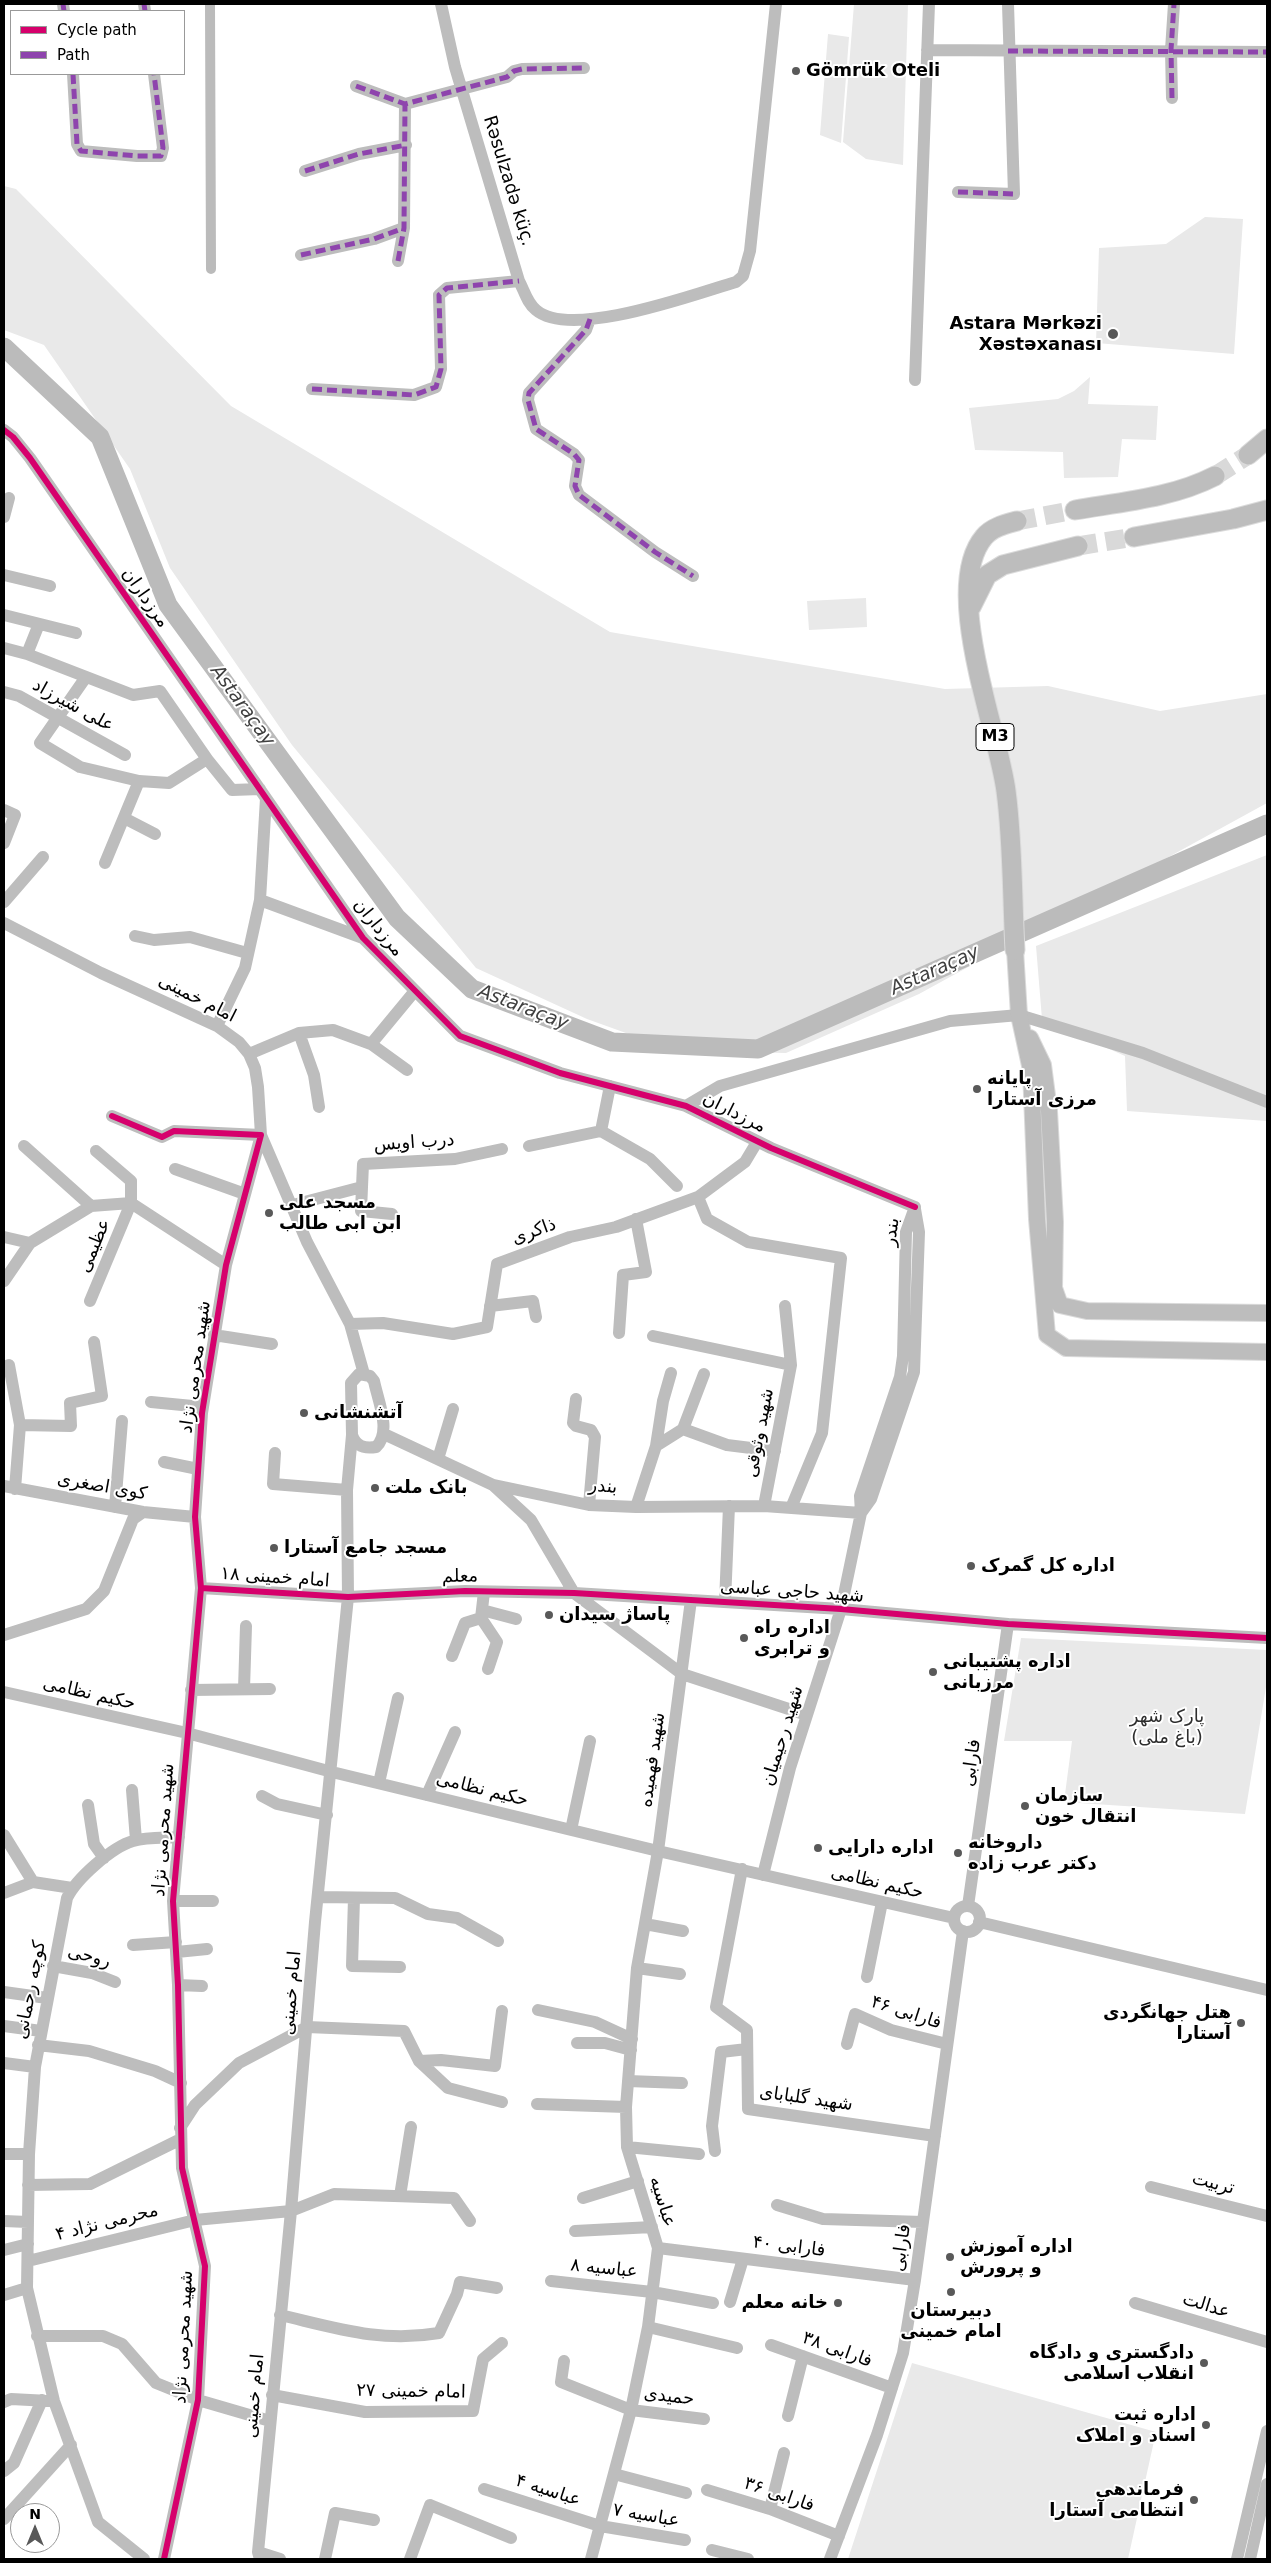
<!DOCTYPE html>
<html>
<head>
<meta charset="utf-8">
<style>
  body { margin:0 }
  #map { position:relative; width:1271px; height:2563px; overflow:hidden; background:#fff; font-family:"DejaVu Sans",sans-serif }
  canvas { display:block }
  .frame { position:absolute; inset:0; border:5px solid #000; pointer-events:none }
  .legend { position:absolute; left:10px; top:10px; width:175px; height:65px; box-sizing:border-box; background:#fff; border:1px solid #999; margin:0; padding:6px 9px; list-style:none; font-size:15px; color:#000 }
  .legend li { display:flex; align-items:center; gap:10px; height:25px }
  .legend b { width:25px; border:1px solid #999 }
  .north { position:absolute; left:10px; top:2503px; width:50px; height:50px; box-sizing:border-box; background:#fff; border:1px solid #999; border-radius:50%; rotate:0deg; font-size:14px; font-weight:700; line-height:20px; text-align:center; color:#000 }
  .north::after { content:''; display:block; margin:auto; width:18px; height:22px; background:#595959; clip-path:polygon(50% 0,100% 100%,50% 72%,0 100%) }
</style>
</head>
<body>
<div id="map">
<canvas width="1271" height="2563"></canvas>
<div class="frame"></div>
<ul class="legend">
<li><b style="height:6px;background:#d6006c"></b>Cycle path</li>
<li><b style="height:6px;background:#8e44ad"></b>Path</li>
</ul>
<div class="north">N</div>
</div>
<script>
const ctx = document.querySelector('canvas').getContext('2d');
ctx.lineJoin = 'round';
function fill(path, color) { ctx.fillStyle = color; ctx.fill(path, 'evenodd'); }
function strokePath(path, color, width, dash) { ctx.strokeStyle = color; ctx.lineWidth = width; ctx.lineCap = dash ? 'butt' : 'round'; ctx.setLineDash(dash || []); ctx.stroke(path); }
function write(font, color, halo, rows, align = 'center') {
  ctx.font = font + ' "DejaVu Sans","Noto Sans Arabic",sans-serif'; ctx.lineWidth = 4; ctx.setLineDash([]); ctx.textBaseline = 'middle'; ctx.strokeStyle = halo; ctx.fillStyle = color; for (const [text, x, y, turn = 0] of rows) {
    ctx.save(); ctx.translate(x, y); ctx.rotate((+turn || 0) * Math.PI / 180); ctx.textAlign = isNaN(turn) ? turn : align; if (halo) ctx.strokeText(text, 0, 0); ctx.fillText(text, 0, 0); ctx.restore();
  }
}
fill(new Path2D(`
  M854,4h54l-5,161 -37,-6 -23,-17z
  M828,34l21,3 -8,106 -21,-8z
  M4,186l12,3 215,217 379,226 335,57 103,-3 112,25 107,-17v109l-348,191 -133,59 -110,-2 -89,-32 -111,-51 -184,-223 -122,-177 -40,-99 -86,-124 -40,-15z
  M1205,217l38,2 -9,135 -138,-11 3,-95 67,-4z
  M1090,377l-2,27 70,2 -2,34 -34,-1 -4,38 -54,1 -1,-26 -88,-2 -6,-42 89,-9 16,-8z
  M866,598l1,29 -58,3 -2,-29z
  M1267,855v266l-140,-10 -2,-55 -83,-37 -6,-73z
  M1021,1638l246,12v31l-22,133 -181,-12 8,-61h-68z
  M912,2363l244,69 -28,127h-280z`), '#e9e9e9');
strokePath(new Path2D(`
  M210,4l1,265`), '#bbb', 10);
strokePath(new Path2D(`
  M4,347l96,90 68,168 229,313 75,71 140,53 146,7 509,-225`), '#bbb', 19);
strokePath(new Path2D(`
  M1215,476l33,-21
  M1017,521l58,-11
  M1078,546l56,-9`), '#d9d9d9', 19, [19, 9]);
const major = new Path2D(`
  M1015,950l4,65 12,55 6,149 10,116 19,13 201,4
  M1030,1038l13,27 6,46 6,111 -1,66 6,17 27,6 180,2`);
const highway = new Path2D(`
  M1248,455l19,-16
  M1075,510c47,-8 97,-12 140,-34
  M1134,537l99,-18 34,-9
  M971,607l16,-32 16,-10 75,-19
  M1015,950c-3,-53 -2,-107 -9,-159 -8,-62 -65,-203 -22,-254 8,-10 22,-13 33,-16`);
strokePath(major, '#dbdbdb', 18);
strokePath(highway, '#dbdbdb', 21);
strokePath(new Path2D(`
  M63,4l1,7
  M144,4l1,7
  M441,4l14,63 64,214c5,9 8,22 17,29 35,30 159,-16 200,-28l7,-6 7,-25 26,-247
  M927,50l340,2
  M73,74l4,70 4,7 56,5h24l2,-8 -9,-74
  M356,86l49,18 102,-27 7,-6 8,-2 62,-1
  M1172,98l-1,-48 3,-46
  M305,171l54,-17 47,-9
  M958,192l56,2 -6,-190
  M301,255l73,-16 30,-11
  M398,261l6,-33 1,-124
  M590,319l-4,11 -57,63 -1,7 8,29 38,25 5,6 -4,26 4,9 76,57 38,24
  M915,380l14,-376
  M312,389l102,6 22,-8 5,-18 -2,-74 8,-7 72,-7
  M4,430l9,7 17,21 333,480 97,98 100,37 126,33 85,42 144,59
  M4,517l5,-19
  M4,575l46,11
  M4,615l72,18
  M4,648l23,6 106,41 27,-4 47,68
  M27,654l12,-30
  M86,677l-46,66 40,24 59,14 30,2 38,-24 25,31 28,-1
  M4,692l15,4 106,59
  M4,810l11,5 -11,28
  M124,818l31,16
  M105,863l34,-82
  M260,900l103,38
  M4,902l39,-45
  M4,923l97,50 116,53 22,16 10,12 6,14 3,19 3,48 46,107 43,82 14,50
  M135,936l19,4 36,-3 57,16
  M217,1026l28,-58 15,-68 6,-102
  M299,1033l15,42 5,32
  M371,1044l36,26
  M249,1054l50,-21 34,-3 38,14 43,-52
  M686,1106l34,-20 230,-65 69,-6 124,38 124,49
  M112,1116l50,21 12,-6 87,4 -35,130 -24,148 -7,104 6,71 -28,313 5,84 4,183 23,98 -7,134 -34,159
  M601,1131l49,28 27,27
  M24,1146l67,60
  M529,1146l72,-15 9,-45
  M175,1169l70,25
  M362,1187l-1,24 31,3
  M698,1197l9,22 41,23 93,16 -19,175 -31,75
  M293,1205l69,-18 1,-23 92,-5 47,-10
  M4,1237l26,6
  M4,1281l26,-38 61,-37 40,-3 95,62
  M90,1301l41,-98v-22l-35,-30
  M490,1306l43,-5 3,16
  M350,1324l33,-1 70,11 34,-7 10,-63 73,-27 46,-10 82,-30 47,-35 12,-20
  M619,1333l4,-58 23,-3 -10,-53
  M214,1335l58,9
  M653,1336l138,29
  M4,1368l5,-3 11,60 -5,64
  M359,1374l11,2 4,5c4,20 18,51 2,66 -12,2 -20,-1 -24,-12l-1,-52z
  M576,1399l-3,24 3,3 15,4 4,7 -6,68
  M151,1402l52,5
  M20,1425l51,1 -1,-23 32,-7 -8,-54
  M683,1429l44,16 48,6
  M384,1434l109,51 38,35 43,73 108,81 125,41
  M656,1446l7,-45 8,-28
  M275,1453l-2,31 74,6
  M438,1459l15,-50
  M164,1462l34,7
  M494,1485l95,20 47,2 128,-1 97,7
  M4,1486l139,26 52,5
  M764,1506l27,-141 -6,-59
  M115,1507l7,-86
  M636,1507l20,-61 27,-17 21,-55
  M861,1513l10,-14 43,-127 5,-140 -4,-23
  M201,1588l147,9 117,-6 109,2 267,16 167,15 259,14
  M725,1602l4,-96
  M482,1610l34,9
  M481,1618l16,24 -9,27
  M4,1635l82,-26 18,-18 29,-72 10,-7
  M452,1656l13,-33 16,-5 3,-26
  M244,1689l2,-63
  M191,1690l79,-1
  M4,1692l183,41 145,39 326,79 296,67
  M379,1783l19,-85
  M132,1790l4,50
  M427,1795l28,-63
  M262,1796l15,8 50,11
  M88,1805l6,39 10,14
  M571,1830l19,-89
  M4,1835l29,47 39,6
  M742,1869l-26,138 31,23 1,79 187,27
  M763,1875l27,-107 51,-159 20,-96 -1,-17 40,-119 3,-21 3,-124 9,-25
  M4,1893l29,-11
  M318,1897l77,1 33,16 29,4 41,23
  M354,1898l-2,68 48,1
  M173,1901h40
  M968,1906l40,-282
  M954 1919a13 13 0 1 1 26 0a13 13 0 1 1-26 0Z
  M979,1922l288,68
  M645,1924l38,7
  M133,1945l43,-3
  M177,1952l30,-3
  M53,1966l39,7 23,9
  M637,1968l43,6
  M867,1977l15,-75
  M178,1985l24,1
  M4,1992l43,6
  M538,2010l57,12 37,17
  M4,2026l37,5
  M577,2043h28l26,7
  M847,2044l8,-30 36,16 56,14
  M38,2045l51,6 66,20 26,12
  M419,2061l22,-1 54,6 7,-55
  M4,2063l31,4
  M628,2081l54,2
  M537,2104l89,3
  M180,2128l15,-23 44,-42 68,-36 97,4 15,30 29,27 54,14
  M627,2147l72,7
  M715,2151l-3,-25 9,-74 26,-3
  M4,2154h25
  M28,2185l62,-1 91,-45
  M1151,2187l116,29
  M400,2196l11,-69
  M583,2198l55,-17
  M777,2205l46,14 100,3
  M4,2221l24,1
  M575,2231l77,-4
  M658,2248l257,32
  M4,2250l24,-6
  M28,2261l167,-41 96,-9 43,-17 120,4 16,23
  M551,2281l101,11 61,11
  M4,2295l23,-7
  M730,2302l13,-43
  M1135,2303l132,39
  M280,2315c56,13 101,28 159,18l18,-39 3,-12 37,6
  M648,2327l89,21
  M37,2336h66l19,8 34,39 42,17 72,21
  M771,2345l121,43
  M564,2361l-3,21 70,28 73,9
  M272,2395l93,17 108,-1 10,-52 19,-16
  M4,2402l7,-3 38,2
  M788,2416l15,-60
  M4,2471l10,-8 28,-63
  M614,2474l72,19
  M484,2489l116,37 85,14
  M707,2490l63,19 69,27
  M770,2509l14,-56
  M4,2519l67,-74
  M712,2550l36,9
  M258,2552l22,7
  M144,2559l-46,-37 -44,-121 -27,-113 2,-134 6,-87 32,-169c9,-19 45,-51 66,-57 14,-4 31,-3 46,-4
  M260,2559l-2,-7 33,-341 24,-289 33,-325 -1,-107 5,-55
  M325,2559l10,-46 39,7
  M410,2559l20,-54 81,33
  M591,2559l40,-149 17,-83 10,-79 -31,-101 -1,-40 11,-139 21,-117 33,-251
  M830,2559l47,-124 26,-82 12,-73 48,-349
  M1237,2559l30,-128
  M1250,2559l17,-75`), '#bdbdbd', 12);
strokePath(major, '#bdbdbd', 16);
strokePath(highway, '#bdbdbd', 19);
strokePath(new Path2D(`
  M63,4l1,7
  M144,4l1,7
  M1008,51l259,1
  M73,74l4,70 4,7 56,5h24l2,-8 -9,-74
  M356,86l49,18 102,-27 7,-6 8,-2 62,-1
  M1172,98l-1,-48 3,-46
  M305,171l54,-17 47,-9
  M958,192l56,2
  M301,255l73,-16 30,-11
  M398,261l6,-33 1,-124
  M590,319l-4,11 -57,63 -1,7 8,29 38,25 5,6 -4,26 4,9 76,57 38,24
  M312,389l102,6 22,-8 5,-18 -2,-74 8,-7 72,-7`), '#8e44ad', 5, [10, 5]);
strokePath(new Path2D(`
  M4,430l9,7 17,21 333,480 97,98 100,37 126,33 85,42 144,59
  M112,1116l50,21 12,-6 87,4 -35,130 -24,148 -7,104 6,71 -28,313 5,84 4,183 23,98 -7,134 -34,159
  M201,1588l147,9 117,-6 109,2 267,16 167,15 259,14`), '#d6006c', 6);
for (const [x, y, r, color] of [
  [796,71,5,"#595959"],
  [1113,334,6,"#595959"],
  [977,1089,5,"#595959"],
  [269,1213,5,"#595959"],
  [304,1413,5,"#595959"],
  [375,1488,5,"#595959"],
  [274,1548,5,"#595959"],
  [971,1566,5,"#595959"],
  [549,1615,5,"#595959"],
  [744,1638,5,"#595959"],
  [933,1672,5,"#595959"],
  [1025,1806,5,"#595959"],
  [818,1848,5,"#595959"],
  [958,1853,5,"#595959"],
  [1241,2023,5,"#595959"],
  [950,2257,5,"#595959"],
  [951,2292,5,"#595959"],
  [838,2303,5,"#595959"],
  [1204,2363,5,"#595959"],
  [1206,2425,5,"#595959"],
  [1194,2500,5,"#595959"]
]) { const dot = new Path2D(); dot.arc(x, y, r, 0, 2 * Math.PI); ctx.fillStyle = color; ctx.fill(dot); strokePath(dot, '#fff', 2); }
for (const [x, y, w] of [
  [995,737,38]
]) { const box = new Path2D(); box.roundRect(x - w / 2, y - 13.5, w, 27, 4); ctx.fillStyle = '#fff'; ctx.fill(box); strokePath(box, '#000', 1); }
write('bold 16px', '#000', null, [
  ["M3",995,737]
]);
write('bold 18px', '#000', '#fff', [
  ["Gömrük Oteli",806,71],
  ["Astara Mərkəzi",1102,324,"right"],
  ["Xəstəxanası",1102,345,"right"],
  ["پایانه",987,1079],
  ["مرزی آستارا",987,1100],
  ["مسجد علی",279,1203],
  ["ابن ابی طالب",279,1224],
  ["آتشنشانی",314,1413],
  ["بانک ملت",385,1488],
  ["مسجد جامع آستارا",284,1548],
  ["اداره کل گمرک",981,1566],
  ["پاساژ سیدان",559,1615],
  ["اداره راه",754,1628],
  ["و ترابری",754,1649],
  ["اداره پشتیبانی",943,1662],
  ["مرزبانی",943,1683],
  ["سازمان",1035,1796],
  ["انتقال خون",1035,1817],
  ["داروخانه",968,1843],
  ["دکتر عرب زاده",968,1864],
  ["اداره دارایی",828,1848],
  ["هتل جهانگردى",1231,2013,"right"],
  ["آستارا",1231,2034,"right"],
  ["اداره آموزش",960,2247],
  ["و پرورش",960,2268],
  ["خانه معلم",828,2303,"right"],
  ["دبیرستان",951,2311,"center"],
  ["امام خمینی",951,2332,"center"],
  ["دادگستری و دادگاه",1194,2353,"right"],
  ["انقلاب اسلامی",1194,2374,"right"],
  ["اداره ثبت",1196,2415,"right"],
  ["اسناد و املاک",1196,2436,"right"],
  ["فرماندهی",1184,2490,"right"],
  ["انتظامی آستارا",1184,2511,"right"]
], 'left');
write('18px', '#000', '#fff', [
  ["Rəsulzadə küç.",508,181,73],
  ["مرزداران",145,598,55],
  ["علی شیرزاد",73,706,29],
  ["مرزداران",378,928,51],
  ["امام خمینی",197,999,27],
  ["مرزداران",734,1113,27],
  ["درب اویس",414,1143,-4],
  ["ذاکری",534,1232,-20],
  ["بندر",892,1232,-81],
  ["عظیمی",95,1246,-67],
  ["شهید محرمی نژاد",196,1367,-82],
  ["شهید وثوقی",760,1433,-79],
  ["کوی اصغری",102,1487,10],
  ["بندر",603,1487,5],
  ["معلم",460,1577,-1],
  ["امام خمینی ۱۸",275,1578,4],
  ["شهید حاجی عباسی",792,1592,4],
  ["حکیم نظامی",89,1694,13],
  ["شهید رحیمیان",783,1736,-73],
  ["شهید فهمیده",653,1760,-82],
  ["فارابی",972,1763,-82],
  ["حکیم نظامی",482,1790,14],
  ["شهید محرمی نژاد",164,1830,-86],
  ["حکیم نظامی",877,1883,13],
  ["روحی",89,1957,15],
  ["کوچه رحمانی",31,1990,-79],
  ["امام خمینی",292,1993,-85],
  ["فارابی ۴۶",906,2013,18],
  ["شهید گلبابای",806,2099,8],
  ["تربیت",1213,2184,14],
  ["عباسیه",662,2202,73],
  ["محرمی نژاد ۴",107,2223,-14],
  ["فارابی ۴۰",789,2247,7],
  ["فارابی",902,2248,-82],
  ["عباسیه ۸",604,2269,6],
  ["عدالت",1206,2306,17],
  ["شهید محرمی نژاد",184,2337,-87],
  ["فارابی ۳۸",837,2350,20],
  ["امام خمینی ۲۷",411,2392,1],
  ["امام خمینی",255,2396,-85],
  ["حمیدی",669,2397,7],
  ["عباسیه ۴",548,2491,18],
  ["فارابی ۳۶",779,2495,19],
  ["عباسیه ۷",646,2516,10]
]);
write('18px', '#2e2e2e', '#fff', [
  ["پارک شهر",1167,1717],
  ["(باغ ملی)",1167,1738]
]);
write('italic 19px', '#3f3f3f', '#fff', [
  ["Astaraçay",242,706,54],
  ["Astaraçay",935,971,-24],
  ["Astaraçay",523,1008,21]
]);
</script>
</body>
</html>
